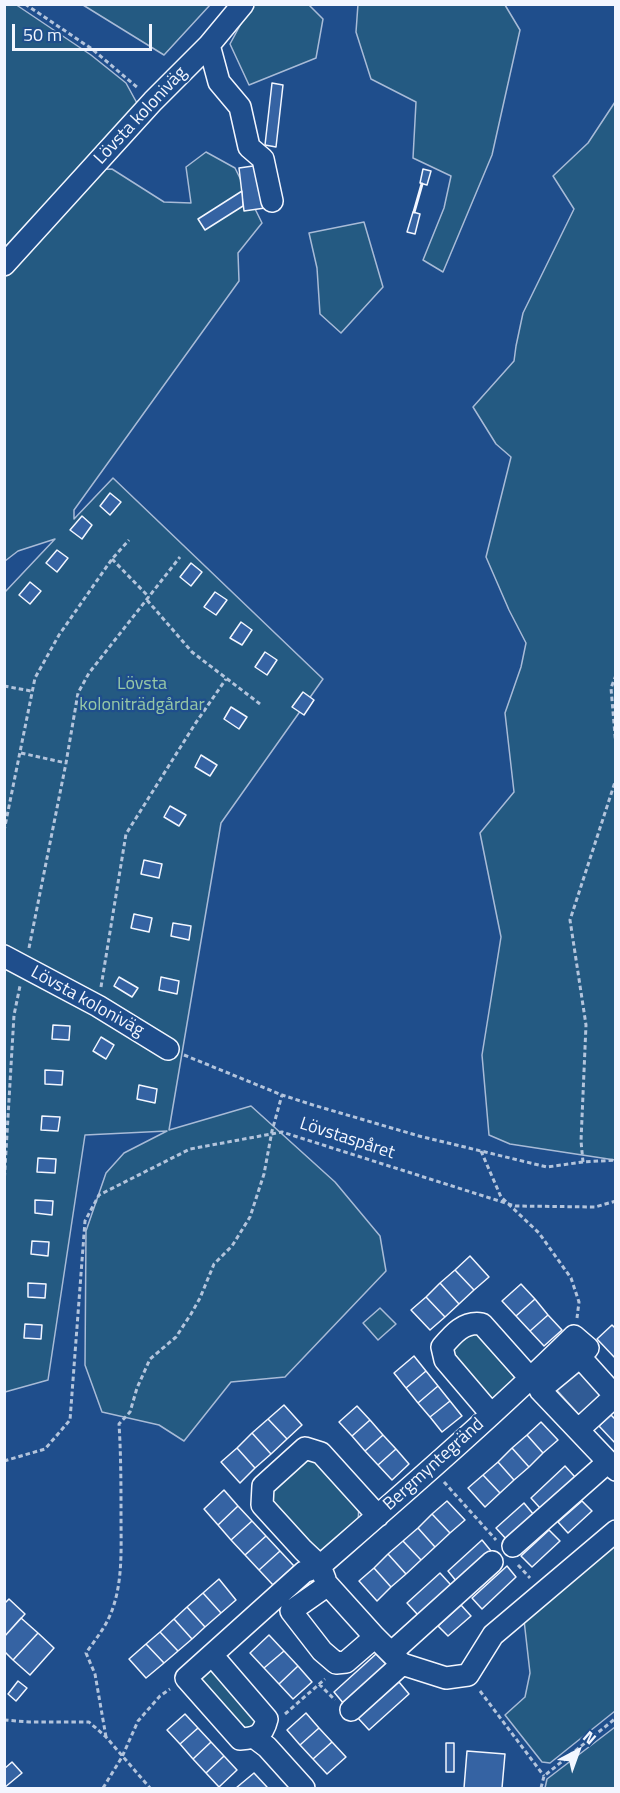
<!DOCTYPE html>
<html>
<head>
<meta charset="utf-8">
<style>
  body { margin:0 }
  #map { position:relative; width:620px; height:1793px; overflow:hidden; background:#1f4e8c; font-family:"Titillium Web",sans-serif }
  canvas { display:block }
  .frame { position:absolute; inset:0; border:6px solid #f2f6ff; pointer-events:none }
  .north { position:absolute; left:548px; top:1721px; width:60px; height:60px; -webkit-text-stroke:4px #1f4e8c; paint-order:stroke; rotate:41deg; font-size:16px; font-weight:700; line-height:24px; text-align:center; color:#f2f6ff }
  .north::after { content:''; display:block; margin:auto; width:21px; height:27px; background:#f2f6ff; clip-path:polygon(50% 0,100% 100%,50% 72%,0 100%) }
  .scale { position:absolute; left:12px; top:24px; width:140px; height:27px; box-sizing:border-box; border:3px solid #f2f6ff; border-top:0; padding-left:8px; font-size:18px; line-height:21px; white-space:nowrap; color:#f2f6ff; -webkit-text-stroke:4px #1f4e8c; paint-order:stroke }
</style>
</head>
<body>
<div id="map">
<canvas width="620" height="1793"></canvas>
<div class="frame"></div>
<div class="north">N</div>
<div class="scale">50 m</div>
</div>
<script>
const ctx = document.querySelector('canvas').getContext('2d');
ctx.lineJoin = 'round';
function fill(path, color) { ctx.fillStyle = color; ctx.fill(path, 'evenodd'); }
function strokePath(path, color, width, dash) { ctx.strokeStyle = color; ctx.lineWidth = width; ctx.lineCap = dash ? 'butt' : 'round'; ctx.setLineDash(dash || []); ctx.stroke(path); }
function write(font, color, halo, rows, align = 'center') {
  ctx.font = font + ' "Titillium Web",sans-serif'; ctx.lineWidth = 4.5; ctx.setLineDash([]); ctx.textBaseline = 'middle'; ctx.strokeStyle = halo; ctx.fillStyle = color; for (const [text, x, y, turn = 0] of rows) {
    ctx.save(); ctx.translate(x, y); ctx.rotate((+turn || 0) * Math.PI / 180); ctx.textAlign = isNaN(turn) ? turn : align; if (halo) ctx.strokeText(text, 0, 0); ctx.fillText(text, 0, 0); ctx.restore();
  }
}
const green = new Path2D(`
  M15,4l76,51 35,28 12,22 -59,65 33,-1 52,33 27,1 -5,-36 20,-15 29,16 27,55 -24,30 1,28 -165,229v9l39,-41 210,201 -102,144 -52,307 82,-24 84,76 45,54 6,35 -101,106 -54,5 -47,59 -25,-16 -57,-13 -17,-47 1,-134 20,-58 18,-20 43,-22 -82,4 -37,245 -43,12v-800l50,-53 -37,12 -13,10 -1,-291 53,-79 -52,56 -1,-242z
  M358,4l147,1 15,25 -28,125 -49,117 -20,-12 21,-52 7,-32 -38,-18 3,-56 -45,-23 -15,-47z
  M83,5h127l-46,50z
  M251,5h58l14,14 -7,39 -67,27 -19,-41z
  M615,102v1058l-105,-16 -21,-9 -7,-80 19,-118 -21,-104 34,-41 -9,-79 16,-46 5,-24 -17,-33 -23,-53 25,-100 -15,-13 -23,-37 41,-46 2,-15 7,-33 51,-104 -21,-33 35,-33z
  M364,222l19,65 -42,46 -21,-19 -3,-46 -8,-35z
  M380,1308l16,16 -18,16 -15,-17z
  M475,1326l47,53 -27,21 -13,-2 -33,-52z
  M311,1457l48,47 -1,20 -35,28 -11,-2 -39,-44 -2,-16 6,-8z
  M615,1542v169l-65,52 -8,-1 -37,-47 20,-18 5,-24 -6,-53z
  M212,1667l46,52 -1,7 -13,7 -45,-53z
  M615,1727v61h-70l2,-9z`);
fill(green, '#245a82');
strokePath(green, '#a8bbd7', 1.5);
const parking = new Path2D(`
  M579,1367l25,28 -24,21 -25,-28z`);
fill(parking, '#305b95');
strokePath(parking, '#a8bbd7', 1.5);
const building = new Path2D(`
  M272,83l11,2 -7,62 -11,-2z
  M260,165l5,43 -21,3 -5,-43z
  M423,169l8,2 -4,14 -7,-2z
  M242,191l1,15 -38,24 -7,-11z
  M413,212l7,2 -5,20 -8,-2z
  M110,493l11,9 -11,13 -10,-9z
  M82,516l10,9 -10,14 -12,-9z
  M57,550l11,8 -11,14 -11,-9z
  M191,563l11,9 -11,14 -11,-9z
  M30,582l11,9 -11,13 -11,-9z
  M215,592l12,8 -11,15 -12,-8z
  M241,622l11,8 -10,15 -12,-7z
  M265,652l12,8 -10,15 -12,-8z
  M303,692l11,8 -10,15 -12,-8z
  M231,707l16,10 -8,12 -15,-10z
  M201,755l16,10 -7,11 -15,-9z
  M170,806l16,9 -7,11 -15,-9z
  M144,860l18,4 -3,14 -18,-4z
  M134,914l18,4 -3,14 -18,-4z
  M173,923l18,3 -2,14 -18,-4z
  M119,977l19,11 -6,9 -18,-11z
  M161,977l18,4 -2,13 -18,-4z
  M53,1025l17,1 -1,14 -17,-1z
  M101,1037l13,8 -8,14 -13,-8z
  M45,1070l18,1 -1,14 -17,-1z
  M139,1085l18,4 -2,14 -18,-4z
  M42,1116l18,1 -2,14 -17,-1z
  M38,1158l18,1 -1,14 -18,-1z
  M35,1200l18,1 -1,14 -17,-2z
  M32,1241l17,1 -1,14 -17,-2z
  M470,1256l19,21 -15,13 -19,-20z
  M455,1270l19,20 -15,14 -19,-21z
  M28,1283l18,1 -1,14 -17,-1z
  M440,1283l19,21 -14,13 -19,-20z
  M521,1284l14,15 -19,17 -14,-15z
  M426,1297l19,20 -15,13 -19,-20z
  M535,1299l13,16 -18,16 -14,-15z
  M548,1315l14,15 -18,16 -14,-15z
  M25,1324l17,1 -1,14 -17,-1z
  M612,1325l4,4v30l-19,-20z
  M414,1356l12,15 -20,17 -12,-15z
  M426,1371l12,15 -20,17 -12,-15z
  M438,1386l12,15 -20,16 -12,-14z
  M450,1401l12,15 -20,16 -12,-15z
  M284,1405l18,20 -15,14 -19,-20z
  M357,1406l13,14 -18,16 -13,-14z
  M611,1415l5,5v24l-17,-18z
  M268,1419l19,20 -16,15 -19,-21z
  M370,1420l13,15 -18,16 -13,-15z
  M541,1422l17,18 -15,13 -16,-18z
  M252,1433l19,21 -16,14 -18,-20z
  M383,1435l13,14 -18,16 -13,-14z
  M527,1435l16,18 -14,14 -17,-19z
  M237,1448l18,20 -15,15 -19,-21z
  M512,1448l17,19 -15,13 -16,-18z
  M396,1449l13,15 -17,16 -14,-15z
  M498,1462l16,18 -14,13 -17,-18z
  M565,1466l10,11 -35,31 -9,-10z
  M483,1475l17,18 -15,14 -17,-19z
  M224,1490l14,16 -20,19 -14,-16z
  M447,1501l18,19 -15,13 -18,-19z
  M582,1501l10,10 -24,22 -10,-11z
  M524,1503l10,12 -27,25 -11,-12z
  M238,1506l14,15 -21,19 -13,-15z
  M432,1514l18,19 -15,14 -17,-19z
  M252,1521l14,15 -21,19 -14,-15z
  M418,1528l17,19 -14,13 -18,-19z
  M549,1530l11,11 -28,26 -11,-11z
  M266,1536l14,15 -21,19 -14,-15z
  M482,1540l9,11 -34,31 -9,-11z
  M403,1541l18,19 -15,14 -18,-20z
  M280,1551l14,15 -21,19 -14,-15z
  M388,1554l18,20 -15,13 -17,-19z
  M507,1566l9,11 -34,32 -10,-11z
  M374,1568l17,19 -14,14 -18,-20z
  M440,1573l11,12 -33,30 -11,-12z
  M219,1579l17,21 -15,13 -18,-20z
  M203,1593l18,20 -16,14 -18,-20z
  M9,1599l16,15 -21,23v-33z
  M461,1605l10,11 -23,20 -10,-10z
  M187,1607l18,20 -13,12 -18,-20z
  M21,1618l17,15 -25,27 -9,-9v-14z
  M174,1619l18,20 -14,12 -18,-19z
  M160,1632l18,19 -14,12 -18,-19z
  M38,1633l16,15 -24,27 -17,-15z
  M269,1635l15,16 -20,17 -14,-15z
  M146,1644l18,19 -18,15 -17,-19z
  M284,1651l14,15 -19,18 -15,-16z
  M376,1654l11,11 -43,39 -10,-12z
  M298,1666l14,16 -19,17 -14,-15z
  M18,1681l9,7 -11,13 -8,-7z
  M399,1682l10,12 -40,36 -11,-12z
  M306,1713l13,15 -19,17 -13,-15z
  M185,1714l13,14 -18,16 -13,-14z
  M198,1728l13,14 -18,17 -13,-15z
  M319,1728l13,14 -19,17 -13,-14z
  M211,1742l13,14 -18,17 -13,-14z
  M332,1742l14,15 -19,17 -14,-15z
  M446,1743h8v29h-8z
  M467,1751l38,3 -3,34h-38z
  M224,1756l13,14 -18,17 -13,-14z
  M12,1762l10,11 -18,15v-19z
  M254,1773l13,14 -1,1h-30z`);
fill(building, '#3563a3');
strokePath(building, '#f2f6ff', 1.5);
const minor = new Path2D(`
  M209,45l10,37 21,25 9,40 14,12 9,42
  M4,265l149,-164 56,-56 34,-41
  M4,956l94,50 70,43
  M491,1414l-46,-54 -3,-13c11,-13 22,-26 40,-23l49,55
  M578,1430l37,-34 -35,-39 -40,33 76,80
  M513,1546l95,-84
  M325,1579l-5,-13c86,-75 173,-150 254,-230l14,12 -8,9
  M375,1637l-29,25 -10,1 -14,-12 -31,-40 37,-26 47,52 27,27 44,14 22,-3 25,-40 123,-104
  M391,1653l101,-91
  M212,1655l55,64c-4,17 -11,19 -27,20l-54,-61 118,-106 16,-6 -17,-16 -41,-45 1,-19 42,-38 16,5 57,63
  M351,1710l51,-46
  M255,1738l12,9 37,41`);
strokePath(minor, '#f2f6ff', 24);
strokePath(new Path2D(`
  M25,4l67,45 46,39
  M112,559l37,38
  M147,600l45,52 68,52
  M616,675l-5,13 5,59
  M4,686l27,5
  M21,753l45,10
  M4,831l31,-153 24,-43 53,-76 17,-19
  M29,948l37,-185 12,-70 11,-20 91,-116
  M101,987l25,-153 69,-110 31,-45
  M184,1055l98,40 31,10 106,31 62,15 66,16 36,-5 33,-2
  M481,1151l20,46 38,36 32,45 8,24 -2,16
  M583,1162l-2,-21 5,-116 -16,-105 46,-141
  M4,1185l10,-170 6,-29
  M4,1461l41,-12 25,-29 15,-199 14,-26 91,-46 92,-17 233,74 80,1 21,-6
  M444,1482l52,58
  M518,1565l12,13
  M319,1684l16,16
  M480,1691l64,85
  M285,1714l40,-35
  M4,1720l25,2h60l17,15 44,51
  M106,1737l-11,-63 -9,-21c9,-13 19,-25 25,-40 12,-30 10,-63 10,-96 0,-31 0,-62 -2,-93l11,-12 7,-24 13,-29 26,-22 15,-23 9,-16 14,-34 18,-18 18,-29 14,-43 8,-43 10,-36
  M103,1788l19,-31 16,-36 22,-25 10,-7
  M541,1788l3,-12 72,-58`), '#b3c4dc', 3, [4.5, 3]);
strokePath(minor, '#1f4e8c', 21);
strokePath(new Path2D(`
  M414,212l8,-28`), '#f2f6ff', 3);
write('18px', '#f2f6ff', '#1f4e8c', [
  ["Lövsta koloniväg",141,116,-47],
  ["Lövsta koloniväg",87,1002,29],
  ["Lövstaspåret",347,1139,18],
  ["Bergmyntegränd",434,1465,-42]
]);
write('18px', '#97c8a6', '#1f4e8c', [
  ["Lövsta",142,685],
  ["koloniträdgårdar",142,706]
]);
</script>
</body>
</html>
